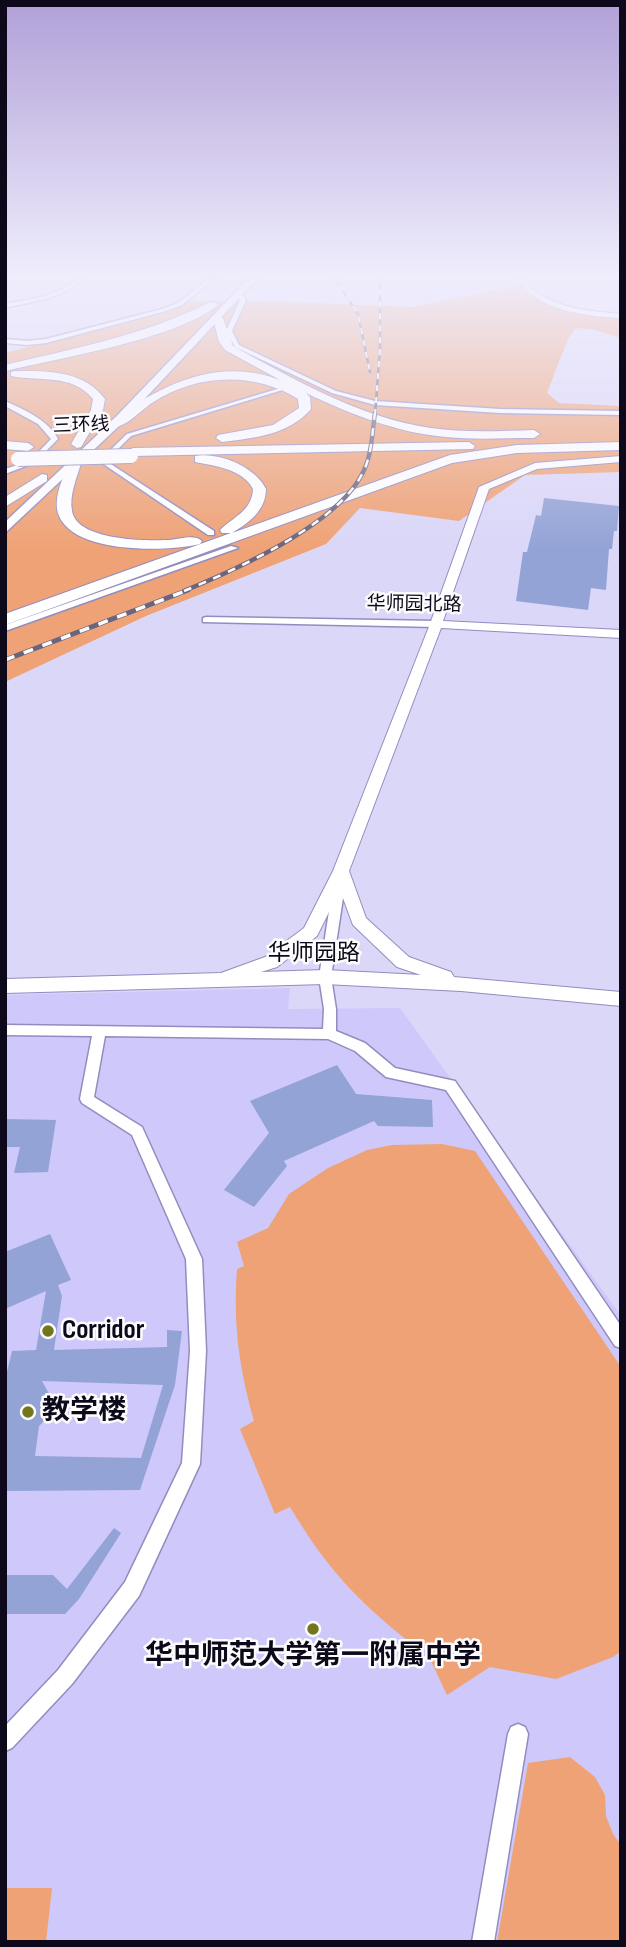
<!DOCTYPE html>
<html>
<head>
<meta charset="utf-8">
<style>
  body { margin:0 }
  #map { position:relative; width:626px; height:1947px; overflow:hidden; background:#dbd7f8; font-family:"Sofia Sans Condensed",sans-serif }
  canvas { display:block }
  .frame { position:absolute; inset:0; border:7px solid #0d091b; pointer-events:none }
</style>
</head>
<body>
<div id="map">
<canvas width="626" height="1947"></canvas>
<div class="frame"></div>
</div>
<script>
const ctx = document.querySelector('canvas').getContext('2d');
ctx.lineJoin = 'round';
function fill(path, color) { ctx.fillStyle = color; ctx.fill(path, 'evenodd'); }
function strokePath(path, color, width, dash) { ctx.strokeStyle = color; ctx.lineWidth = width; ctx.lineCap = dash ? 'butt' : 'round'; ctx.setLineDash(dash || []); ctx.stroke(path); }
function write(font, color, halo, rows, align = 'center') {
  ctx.font = font + ' "Sofia Sans Condensed","Noto Sans SC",sans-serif'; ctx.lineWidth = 5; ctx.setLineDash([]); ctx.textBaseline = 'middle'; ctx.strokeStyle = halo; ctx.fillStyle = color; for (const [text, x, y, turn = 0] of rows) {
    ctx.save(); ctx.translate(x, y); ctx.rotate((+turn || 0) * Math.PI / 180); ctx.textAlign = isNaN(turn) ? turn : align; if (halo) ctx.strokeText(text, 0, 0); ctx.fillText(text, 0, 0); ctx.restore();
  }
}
fill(new Path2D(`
  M290,988l-2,21 112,-1 221,308v626h-616v-947z`), '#cfc8fa');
fill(new Path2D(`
  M532,282l-4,13c31,13 58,21 93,23v20l-26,-8 -19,-2 -8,11 -21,54 12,10 62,3v66l-96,3 -66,46 -99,-13 -34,36 -180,72 -141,66v-329l154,-40 32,-12h75l147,6z
  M442,1144l33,7 146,216v284l-8,6 -57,22 -66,-12 -43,28 -26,-55 -9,4c-54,-42 -87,-78 -122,-137l-15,7 -35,-85 14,-8c-15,-53 -21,-97 -17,-152l7,-3 -7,-24 31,-14 21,-34 39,-26 39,-18 25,-5z
  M570,1757l25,20 10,18 1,21 7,18 8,11v97h-124l31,-179z
  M5,1888h47l-6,54h-41z`), '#efa275');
fill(new Path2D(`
  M544,498l75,8 -2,25h-3l-2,18h-3l-3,41 -15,-2 -3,22 -72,-9 7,-49h4l9,-37 5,1z
  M337,1065l19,29 76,6 1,27 -55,-1 -4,-5 -90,40 3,5 -33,41 -30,-17 45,-57 -19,-32z
  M5,1119l51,1 -8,52 -34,1 6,-26h-15z
  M50,1234l21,46 -13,5 4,11 -8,54 113,-3v-17l15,1 -7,54 -35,105 -135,1v-111l7,-29 24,-1 10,-59 -41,18v-57zM42,1381l121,4 -22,73 -106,-2 4,-30 11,-11 3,-14z
  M114,1528l7,5 -42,66 -14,15h-60v-39h48l14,14z`), '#93a3d5');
const street = new Path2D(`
  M81,276h5c-21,23 -52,25 -81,32v-4c27,-5 55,-8 76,-28z
  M212,276h6l-36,29 -16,6 -120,32 -19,2 -22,-2v-4l22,2 19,-2 116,-30 16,-6z
  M238,293h4l4,7 -14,31 7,14 97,46 39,10 125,8 121,2v4l-121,-2 -125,-8 -43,-12 -97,-46 -9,-16 14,-31z
  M284,387l5,1 -158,48 -25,25 108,70v4h-6l-109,-74 28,-27z
  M5,401c20,9 43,19 53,38l-24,24 -29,11v-5l25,-8 21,-22 -13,-15 -33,-18z
  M231,546l7,2 -233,83v-6z
  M206,617l230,4 4,3 -4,3 -233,-5v-4z
  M340,874l6,4 -15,99 5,32v22l29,12 30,25 60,13 166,245v22l-6,-2 -169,-256 -60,-13 -31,-26 -27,-12 -223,-3 -11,61 48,30 60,132 4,92 -6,113 -61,132 -67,88 -60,64 -7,3v-25l53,-56 67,-88 57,-119 8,-112 -4,-92 -54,-124 -50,-32 -2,-4 12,-63 -87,-1v-10l318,4 1,-20 -5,-32 15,-99z
  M518,1724l7,3 3,7 -34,208h-22l36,-208 3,-7z`);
const secondary = new Path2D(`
  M516,276h7c18,32 65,35 98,38v4c-37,-2 -86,-7 -105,-42z
  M621,456v6l-84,7 -48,20 -46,132 178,9v8l-180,-10 -92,243 17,47 43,39 42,15 3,5 167,15v14l-160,-15 -136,-7 -320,9v-14l216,-6 44,-16 39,-29 29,-57 97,-247 49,-137 56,-24zM340,890l13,35 44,42 24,8 -96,-5 -64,2 16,-5 40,-31z`);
const primary = new Path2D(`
  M251,276h9l-141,150 -114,107v-11l106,-100z`);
const highway = new Path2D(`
  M210,302l9,2c-41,35 -159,54 -214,67v-6c70,-17 141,-30 205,-63z
  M218,315l5,3 10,28c62,34 128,72 198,82 34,5 69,3 103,2l6,4 -6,4c-29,0 -59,2 -88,-1 -49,-4 -96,-23 -140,-44l4,4 1,12c-22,26 -57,29 -89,33l-6,-4 2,-3 55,-10 26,-17 -1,-9c-45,-28 -102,-25 -146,4 -11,7 -27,26 -41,24v-6c50,-36 106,-65 169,-41l-55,-30 -6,-8 -6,-24z
  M15,371c33,0 68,-1 90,28l-2,11 -22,37 -4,1 -6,-4 20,-34 2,-11c-22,-26 -52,-17 -82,-23v-4z
  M5,441l23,2 6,4 -6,4 -23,-2z
  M469,442l6,4 -2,3 -340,7 -6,-4 6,-4z
  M621,442v8l-104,3 -65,10 -447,162v-11l226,-81h-9l-2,-3c13,-13 32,-19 33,-41 -10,-20 -38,-23 -58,-27v-6c25,-4 60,11 71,33 0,21 -17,34 -34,44l218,-78 67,-10z
  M75,459l6,4c-4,15 -12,32 -9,48 5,29 71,30 94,29 11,0 28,-7 36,1l-2,3c-34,8 -125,10 -141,-28 -7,-17 4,-38 10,-53z
  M42,474l5,1v6l-42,26v-10z`);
strokePath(street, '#938cbf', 3);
strokePath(secondary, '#938cbf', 2);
strokePath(primary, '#938cbf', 3);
strokePath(highway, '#938cbf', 2);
fill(street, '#fff');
fill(secondary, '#fff');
fill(primary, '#fff');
fill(highway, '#fff');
const railFar2 = new Path2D(`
  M333,276l25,38 12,58
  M375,415l5,-67v-72`);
const railFar1 = new Path2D(`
  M184,591c51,-21 150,-65 177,-115 11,-18 11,-43 14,-63`);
const rail = new Path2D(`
  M5,660l183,-70`);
strokePath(railFar2, '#69657e', 2.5);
strokePath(railFar1, '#69657e', 4.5);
strokePath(rail, '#69657e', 5);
strokePath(railFar2, '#fcfcfc', 2, [6]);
strokePath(railFar1, '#fcfcfc', 2.5, [8]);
strokePath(rail, '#fcfcfc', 3.5, [10]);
const highwayBridge = new Path2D(`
  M18,459l113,-3`);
strokePath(highwayBridge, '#938cbf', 16, []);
strokePath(highwayBridge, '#fff', 14);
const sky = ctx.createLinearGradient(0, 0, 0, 549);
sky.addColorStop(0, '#b1a0d8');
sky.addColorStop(0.5, '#efedfc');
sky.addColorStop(1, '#efedfc00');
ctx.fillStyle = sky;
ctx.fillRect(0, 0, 626, 549);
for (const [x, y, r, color] of [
  [48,1331,7,"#74761d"],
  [28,1412,7,"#74761d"],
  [313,1629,7,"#74761d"]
]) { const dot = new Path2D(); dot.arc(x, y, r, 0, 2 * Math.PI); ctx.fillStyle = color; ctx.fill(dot); strokePath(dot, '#fcfcfc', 2.5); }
write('19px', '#0d091b', '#fcfcfc', [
  ["三环线",81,426,-2],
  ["华师园北路",414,605,1]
]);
write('23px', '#0d091b', '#fcfcfc', [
  ["华师园路",314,954]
]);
write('bold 28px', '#0d091b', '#fcfcfc', [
  ["Corridor",62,1331],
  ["教学楼",42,1412],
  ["华中师范大学第一附属中学",313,1657,"center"]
], 'left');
</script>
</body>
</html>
